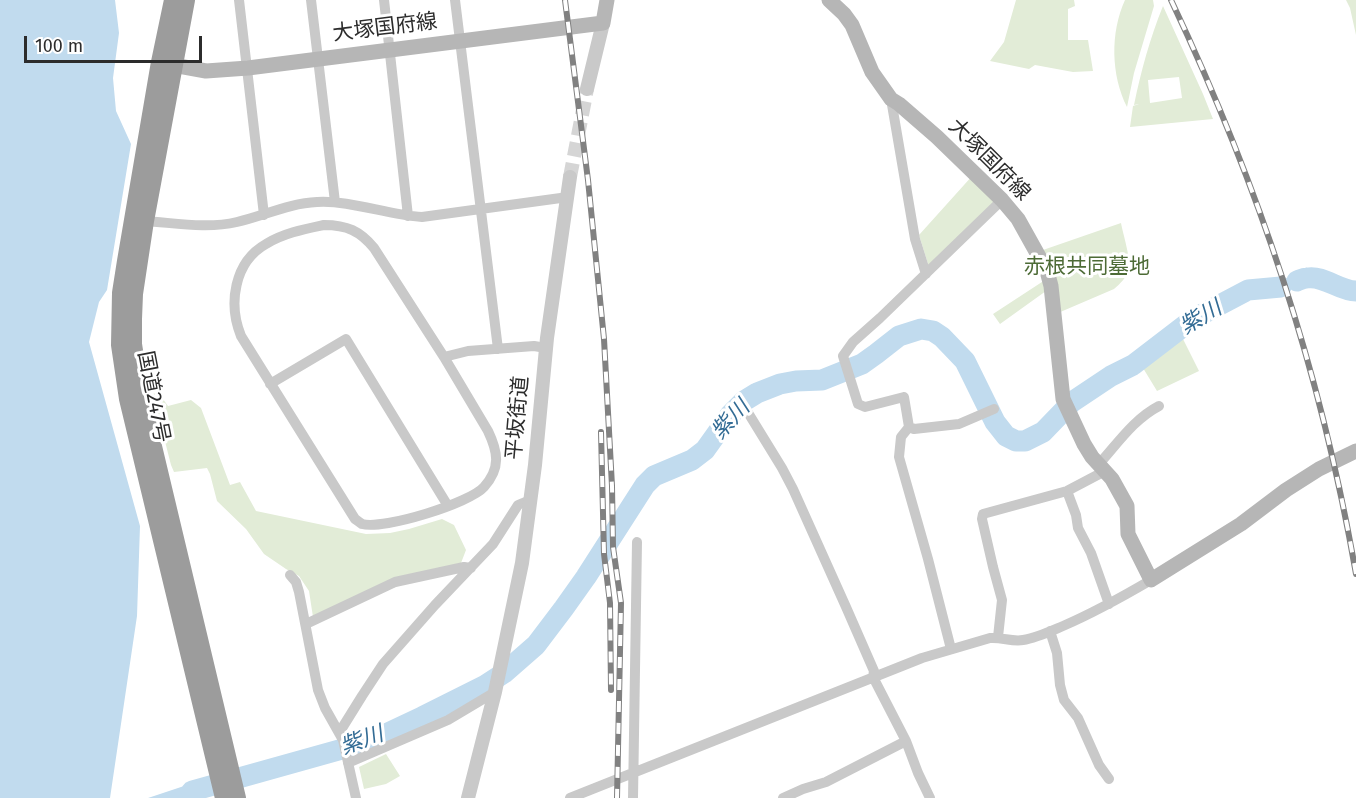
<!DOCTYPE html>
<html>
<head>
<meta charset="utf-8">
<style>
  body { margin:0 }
  #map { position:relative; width:1356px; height:798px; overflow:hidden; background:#fff; font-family:"Fira Sans",sans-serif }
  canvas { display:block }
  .scale { position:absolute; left:24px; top:36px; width:178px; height:27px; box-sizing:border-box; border:3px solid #2c2c2c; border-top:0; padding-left:8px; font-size:18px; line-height:21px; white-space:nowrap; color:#2c2c2c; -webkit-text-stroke:4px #fff; paint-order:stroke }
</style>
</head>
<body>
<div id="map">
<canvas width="1356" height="798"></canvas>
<div class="scale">100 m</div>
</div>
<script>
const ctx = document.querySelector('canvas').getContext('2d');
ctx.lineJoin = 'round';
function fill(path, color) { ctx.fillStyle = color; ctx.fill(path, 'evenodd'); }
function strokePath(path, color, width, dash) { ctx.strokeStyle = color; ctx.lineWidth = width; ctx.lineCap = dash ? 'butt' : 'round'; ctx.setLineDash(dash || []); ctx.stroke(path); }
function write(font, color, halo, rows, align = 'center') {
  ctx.font = font + ' "Fira Sans","Noto Sans JP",sans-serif'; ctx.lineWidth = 6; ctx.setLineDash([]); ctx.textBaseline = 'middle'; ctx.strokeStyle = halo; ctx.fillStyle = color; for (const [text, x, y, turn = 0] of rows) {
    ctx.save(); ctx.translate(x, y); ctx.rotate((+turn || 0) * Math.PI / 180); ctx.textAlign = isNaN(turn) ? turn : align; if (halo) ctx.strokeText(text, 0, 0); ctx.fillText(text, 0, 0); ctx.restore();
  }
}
fill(new Path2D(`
  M1016,0h58l1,6 -7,3v31h20l5,31 -20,1 -38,-7 -6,4 -39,-8 14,-19z
  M1125,0h28l1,6 -20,67 -7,34c-16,-32 -17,-74 -2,-107z
  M1346,0h10v35l-6,-27z
  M1163,6l40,88 10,25 -83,8 3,-21 6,-2 -5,1c7,-34 16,-67 29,-99zM1179,77l3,21 -32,5 -2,-23z
  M973,175l25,26 -69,66 -10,-32z
  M1121,223c2,11 10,36 8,46 -2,8 -9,15 -15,20l-56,24 -15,-63z
  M1045,280l1,11 -46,33 -7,-10z
  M1182,337l17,34 -42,20 -14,-23z
  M158,392l10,14 23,-6 10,8 29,77 10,-3 16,29 110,23 24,-1 19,-4 33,-10 12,6 12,25 -5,13 -148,54 -4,-26 -10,-15 -13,-7 -22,-15 -18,-25 -29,-28 -7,-27 -3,-6 -33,4 -3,-7 -18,-71z
  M386,754l14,22 -14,8 -22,5 -5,-22z`), '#e2ecd7');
fill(new Path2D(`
  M0,0h115l4,33 -6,45 3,33 15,33 -24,146 -8,12 -10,40 51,184 -3,90 -27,182h-110z
  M190,784l3,11 7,1v2h-52z`), '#c1dbee');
strokePath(new Path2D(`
  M1297,281c3,-1 6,-3 10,-3 17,-3 32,13 49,13
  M192,791l179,-50 51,-24 62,-31 20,-13 32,-28 28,-37 22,-31 59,-92 9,-9 38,-16 13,-10 25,-35 14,-14 13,-8 23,-9 16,-3 26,-1 40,-16 14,-10 23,-18 22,-7 12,2 9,6 23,24 30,61 11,14 10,5h9l18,-9 29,-30 39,-26 22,-11 60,-46 55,-29 33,-3`), '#c1dbee', 21);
strokePath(new Path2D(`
  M570,177l17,-88`), '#d5d5d5', 14, [14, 7]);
strokePath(new Path2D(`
  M239,0l25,215
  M311,0l24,202
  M384,0l24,216
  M455,0l43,349
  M891,99l24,140 11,35
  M145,221c31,2 62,8 92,1 26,-6 53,-19 80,-20 34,-2 70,13 105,15l146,-20
  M324,225c23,0 36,6 50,23l70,109 44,74c10,21 13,37 -4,56 -14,16 -100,43 -122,37 -3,-2 -4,-3 -7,-5l-114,-183c-13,-32 -7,-74 25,-92 18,-11 39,-15 58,-19z
  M444,357l24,-6 66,-5 12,2
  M270,384l76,-45 102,167
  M747,411l35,57 11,21 53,118 28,64 -1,6 33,64 12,32 12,25
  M909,427l5,2 45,-5 35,-15
  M1099,464c19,-21 35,-45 60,-58
  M1067,491l9,24 2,13 13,25 18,51
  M290,575l6,7 3,10 19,98 7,18 18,32 13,58
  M306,624l89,-42 69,-15 7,1
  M1050,631l7,22 3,32 4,15 14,18 21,47 10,14
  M998,637l4,-37 -9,-33 -11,-48 1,-5 84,-23 38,-20
  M951,649l-23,-90 -29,-102 2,-20 8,-10 -5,-30 -39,10 -7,-3 -15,-48 10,-14 27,-24 122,-118
  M339,733l23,-37 21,-32 52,-59 58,-61 25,-39 12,-5
  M348,763l100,-43 47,-28
  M570,798l352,-140 68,-20c12,-1 22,4 33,2 13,-2 28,-9 40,-14 30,-13 59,-29 88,-46
  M633,798l4,-256
  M783,798l20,-9 23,-7 80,-41`), '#c9c9c9', 10);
strokePath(new Path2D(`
  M587,89l16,-66
  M468,798l27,-106 27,-129 13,-98 12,-127 23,-161`), '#c9c9c9', 14);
strokePath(new Path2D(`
  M829,0l15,14 8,11 20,47 19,27 8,5 38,33 65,63 16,19 29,52 4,15 12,113 21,45 8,13 20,22 15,27 1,28 23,46 90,-56 45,-34 33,-21 37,-18
  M173,65l33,6 42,-3 355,-45 4,-23`), '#b6b6b6', 15);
strokePath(new Path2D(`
  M173,0l-13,62 -34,199 -5,32 -1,52 8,54 96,399
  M186,0l-41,221 -11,73 -1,25v25l8,52 96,402`), '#9c9c9c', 18);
const rail = new Path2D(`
  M565,0l23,180 16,159 8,147 1,61 8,56 -4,195
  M1171,0c88,186 150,372 185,574
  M601,432l3,122 6,49 1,87`);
strokePath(rail, '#818181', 6);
strokePath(rail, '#fff', 4, [11]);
write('21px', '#2c2c2c', '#fff', [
  ["大塚国府線",385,28,-7],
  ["大塚国府線",989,160,45],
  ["国道247号",153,397,79],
  ["平坂街道",518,418,-85]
]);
write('21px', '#4d6b36', '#fff', [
  ["赤根共同墓地",1087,267]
]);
write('italic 22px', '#336c95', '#fff', [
  ["紫川",1201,318,-31],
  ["紫川",731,420,-47],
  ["紫川",362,741,-20]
]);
</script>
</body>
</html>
